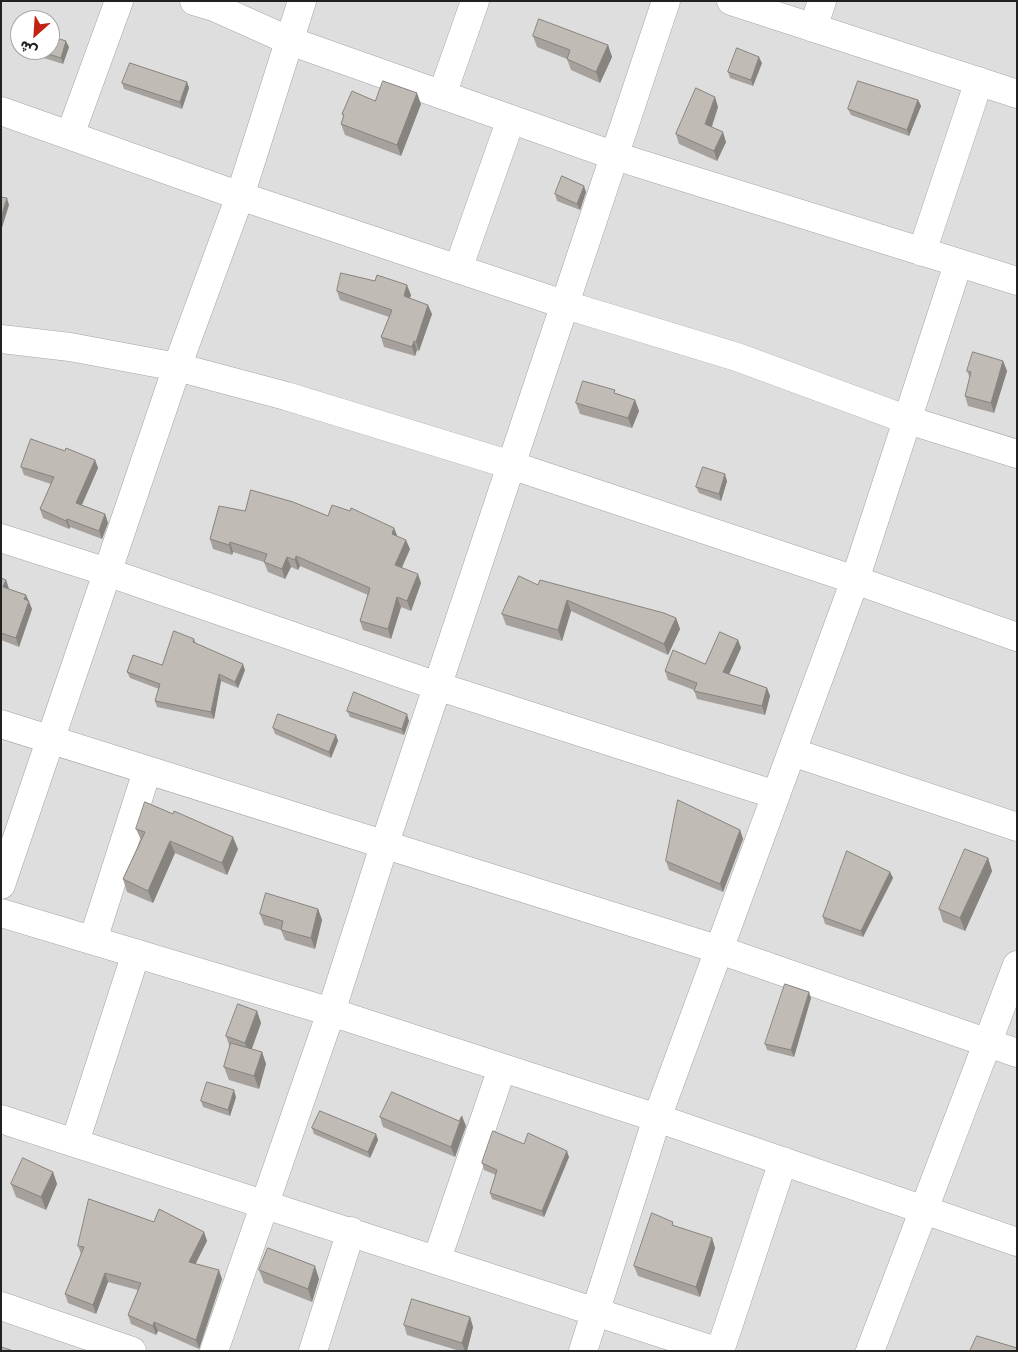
<!DOCTYPE html>
<html>
<head>
<meta charset="utf-8">
<style>
  body { margin:0 }
  #map { position:relative; width:1018px; height:1352px; overflow:hidden; background:#f1efe9; font-family:Rubik,Cairo,sans-serif }
  canvas { display:block }
  .frame { position:absolute; inset:0; border:2px solid #212121; pointer-events:none }
  .north { position:absolute; left:10px; top:10px; width:50px; height:50px; box-sizing:border-box; background:#fff; border:1px solid #a6a6a6; border-radius:50%; rotate:206deg; font-size:14px; font-weight:700; line-height:20px; text-align:center; color:#212121 }
  .north::after { content:''; display:block; margin:auto; width:18px; height:22px; background:#c12211; clip-path:polygon(50% 0,100% 100%,50% 72%,0 100%) }
</style>
</head>
<body>
<div id="map">
<canvas width="1018" height="1352"></canvas>
<div class="frame"></div>
<div class="north">ش</div>
</div>
<script>
const ctx = document.querySelector('canvas').getContext('2d');
ctx.lineJoin = 'round';
function fill(path, color) { ctx.fillStyle = color; ctx.fill(path, 'evenodd'); }
function strokePath(path, color, width, dash) { ctx.strokeStyle = color; ctx.lineWidth = width; ctx.lineCap = dash ? 'butt' : 'round'; ctx.setLineDash(dash || []); ctx.stroke(path); }
fill(new Path2D(`
  M1,1h1016v1350h-1016zM20,20h30v30h-30z`), '#dfdede');
const minor = new Path2D(`
  M194,1l20,6 76,34 325,115 402,125
  M731,1l286,93
  M813,28l9,-27
  M442,95l33,-94
  M1,111l239,85 326,109 171,52 171,63 109,34
  M70,135l49,-134
  M922,252l57,-171
  M458,269l53,-150
  M1,339l69,8 107,20 109,29 225,69 344,115 162,57
  M1,538l106,34 330,114 339,109
  M1,724l719,226 297,103
  M792,752l225,75
  M1,885l176,-518 63,-171 62,-195
  M1,913l330,99 326,106 360,124
  M93,940l54,-169
  M1,1119l715,232
  M75,1142l61,-189
  M437,1259l65,-191
  M1,1306l131,45
  M214,1351l117,-339 53,-166 282,-845
  M313,1351l38,-120
  M583,1351l74,-233 198,-538 103,-316
  M720,1351l63,-190
  M870,1351l147,-386`);
strokePath(minor, '#a5a5a5', 29);
strokePath(minor, '#fff', 28);
fill(new Path2D(`
  M533,36l75,9 4,12 -12,26 -29,-13 -4,-11 -30,-12z
  M69,47l-6,17 -19,-6 -2,-6z
  M762,63l-9,23 -23,-8 -2,-6z
  M187,82l2,6 -7,21 -58,-20 -2,-6z
  M918,100l3,6 -12,30 -58,-21 -3,-6z
  M375,101l46,3 -20,52 -56,-21 -4,-11 3,-6 -2,-4z
  M718,107l-6,20 14,15 -9,19 -38,-17 -3,-10z
  M586,192l-6,18 -23,-9 -2,-7z
  M337,291l74,4 -1,3 22,16 -13,37 -2,-1 -2,6 -31,-9 -3,-10 8,-20 -49,-17z
  M1003,361l4,10 -13,42 -26,-7 -3,-10 5,-18 -3,-7z
  M616,393l19,7 4,11 -7,17 -52,-14 -4,-11z
  M65,451l30,9 3,8 -16,37 23,9 3,9 -6,16 -32,-12 -1,2 -26,-11 -3,-9 11,-25 -27,-9 -3,-8z
  M727,481l-6,20 -22,-8 -3,-6z
  M245,511l83,5 66,12 3,8 13,13 -8,19 19,15 -10,28 -10,-4 -10,32 -28,-9 -3,-9 8,-26 -68,-29 -2,4 -7,-3 -6,12 -17,-7 -4,-10 -31,-10 -1,3 -19,-6 -3,-10z
  M1,578l5,2 3,9 17,6 6,14 -13,38 -18,-7z
  M538,585l138,33 4,11 -12,26 -97,-44 -9,30 -56,-16 -4,-11z
  M194,639l2,4 49,27 -7,18 -17,-7 -7,38 -57,-12 -2,-6 4,-12 -29,-11 -3,-6 35,-7z
  M738,640l3,8 -12,26 38,14 3,8 -5,19 -68,-16 -3,-9 -26,-10 -3,-9 40,-7z
  M347,711l62,10 -5,14 -54,-18z
  M273,728l63,7 2,6 -7,17 -56,-24z
  M136,829l102,20 -11,26 -52,-22 -22,50 -26,-11 -4,-13 18,-39z
  M740,830l3,9 -20,53 -54,-22 -3,-9z
  M988,858l4,13 -27,60 -22,-9 -4,-13z
  M890,872l3,6 -30,59 -38,-13 -2,-7z
  M318,909l4,11 -7,29 -30,-9 -4,-10 -17,-5 -4,-11z
  M811,998l-17,59 -27,-7 -2,-6z
  M257,1011l4,12 -9,26 10,3 4,12 -7,25 -30,-9 -5,-13 6,-19 -4,-12z
  M236,1097l-6,19 -27,-9 -2,-6z
  M380,1117l86,9 -11,31 -72,-30z
  M312,1128l64,6 2,6 -8,18 -56,-24z
  M524,1144l45,13 -25,60 -52,-18 -2,-6 6,-18 -12,-5 -2,-7z
  M53,1172l4,12 -11,26 -30,-13 -5,-13z
  M154,1222l50,10 3,9 -12,23 27,15 -23,70 -41,-18 -2,4 -25,-11 -3,-9 10,-25 -30,-8 -12,32 -28,-11 -3,-9 16,-40 -3,-8z
  M712,1238l3,10 -15,49 -62,-21 -4,-10z
  M259,1270l60,9 -7,23 -48,-19z
  M470,1317l3,10 -6,24h-7l-53,-16 -3,-10z`), '#a6a19c');
fill(new Path2D(`
  M66,41l3,6 -6,17 -2,-6z
  M608,45l4,12 -12,26 -4,-11z
  M759,57l3,6 -9,23 -2,-6z
  M187,82l2,6 -7,21 -2,-7z
  M417,93l4,11 -20,52 -4,-11z
  M715,97l3,10 -9,27 -4,-10z
  M918,100l3,6 -12,30 -2,-6z
  M723,132l3,10 -9,19 -3,-10z
  M584,186l2,6 -6,18 -3,-6z
  M7,198l2,7 -8,26v-14z
  M407,285l4,10 -4,10 -3,-9z
  M428,305l4,9 -13,37 -3,-9z
  M414,341l3,9 -2,6 -3,-9z
  M1003,361l4,10 -13,42 -3,-10z
  M635,400l4,11 -7,17 -4,-10z
  M95,460l3,8 -19,43 -3,-8z
  M725,474l2,7 -6,20 -2,-7z
  M105,514l3,9 -6,16 -3,-8z
  M67,519l3,8 -1,2 -3,-8z
  M394,528l4,10 -6,-4z
  M406,540l4,9 -12,26 -3,-10z
  M230,542l3,10 -1,3 -3,-10z
  M296,556l4,10 -2,4 -3,-10z
  M287,557l4,10 -6,12 -3,-10z
  M418,574l3,9 -10,28 -4,-10z
  M6,580l3,9 -6,-2z
  M26,595l6,14 -13,38 -3,-9z
  M397,597l4,10 -10,32 -3,-10z
  M567,600l4,11 -9,30 -4,-11z
  M676,618l4,11 -12,26 -4,-11z
  M738,640l3,8 -15,33 -3,-9z
  M243,664l2,6 -7,18 -3,-6z
  M219,674l2,7 -7,38 -3,-7z
  M767,688l3,8 -5,19 -3,-9z
  M407,714l2,7 -5,14 -2,-6z
  M336,735l2,6 -7,17 -2,-6z
  M740,830l3,9 -20,53 -3,-8z
  M233,837l5,12 -11,26 -5,-12z
  M170,841l5,12 -22,50 -5,-12z
  M988,858l4,13 -27,60 -5,-13z
  M890,872l3,6 -30,59 -2,-6z
  M318,909l4,11 -7,29 -4,-11z
  M809,992l2,6 -17,59 -3,-7z
  M257,1011l4,12 -12,33 -4,-13z
  M262,1052l4,12 -7,25 -5,-13z
  M234,1090l2,7 -6,19 -2,-6z
  M462,1116l4,10 -11,31 -4,-10z
  M376,1134l2,6 -8,18 -2,-6z
  M567,1151l2,6 -25,60 -2,-6z
  M53,1172l4,12 -11,26 -5,-13z
  M204,1232l3,9 -15,30 -3,-9z
  M712,1238l3,10 -15,49 -4,-10z
  M315,1266l4,13 -7,23 -4,-13z
  M219,1270l3,9 -23,70 -3,-9z
  M105,1273l3,9 -12,32 -3,-9z
  M470,1317l3,10 -6,24h-2l-3,-8z
  M154,1322l4,9 -2,4 -3,-9z`), '#87837f');
const building = new Path2D(`
  M539,19l69,26 -12,27 -29,-13 3,-9 -37,-14z
  M50,36l16,5 -5,17 -19,-6 1,-2h7z
  M737,48l22,9 -8,23 -23,-8z
  M130,63l57,19 -7,20 -58,-19z
  M383,81l34,12 -20,52 -56,-21 3,-9 -2,-1 10,-23 23,10z
  M858,81l60,19 -11,30 -59,-21z
  M696,88l19,9 -10,27 18,8 -9,19 -38,-17z
  M562,176l22,10 -7,18 -22,-10z
  M1,197l6,1 -6,19z
  M341,273l34,8 2,-6 30,10 -3,11 24,9 -12,37 -2,-1 -2,6 -31,-10 11,-27 -55,-19z
  M973,352l30,9 -12,42 -26,-7 6,-24 -4,-1z
  M583,381l32,9 -1,3 21,7 -7,18 -52,-15z
  M31,439l34,12 1,-3 29,12 -19,43 29,11 -6,17 -32,-12 -1,2 -26,-12 14,-32 -33,-10z
  M703,467l22,7 -6,20 -23,-7z
  M251,490l42,12 35,14 4,-11 18,6 1,-3 43,20 -2,6 14,6 -11,25 23,9 -11,27 -10,-4 -9,32 -28,-8 10,-33 -74,-32 -1,4 -8,-3 -5,12 -18,-7 3,-8 -37,-12 -1,3 -19,-6 9,-33 26,5z
  M519,576l19,9 2,-5 124,33 12,5 -12,26 -97,-44 -9,30 -56,-16z
  M1,578l5,2 -3,7 23,8 -2,4 5,2 -13,37 -15,-5z
  M174,631l20,8 -1,3 50,22 -8,18 -16,-8 -8,38 -56,-11 5,-17 -33,-12 6,-17 29,10z
  M720,632l18,8 -15,32 44,16 -5,18 -68,-15 3,-8 -32,-12 8,-21 32,14z
  M354,692l53,22 -5,15 -55,-18z
  M278,714l58,21 -7,17 -56,-24z
  M678,800l62,30 -20,54 -54,-23z
  M145,802l28,12 1,-3 59,26 -11,26 -52,-22 -22,50 -25,-12 22,-47 -9,-3z
  M965,849l23,9 -28,60 -21,-9z
  M847,851l43,21 -29,59 -38,-14z
  M266,893l52,16 -7,29 -30,-8 2,-9 -23,-7z
  M785,984l24,8 -18,58 -26,-6z
  M238,1004l19,7 -12,32 -19,-7z
  M231,1043l31,9 -8,24 -30,-9z
  M207,1082l27,8 -6,20 -27,-9z
  M392,1092l67,29 3,-5 -11,31 -71,-30z
  M320,1111l56,23 -8,18 -56,-24z
  M493,1131l31,13 4,-11 39,18 -25,60 -52,-18 7,-23 -15,-7z
  M23,1158l30,14 -12,25 -30,-13z
  M89,1199l65,23 5,-13 45,23 -15,30 30,8 -23,70 -42,-18 -1,4 -25,-11 13,-32 -36,-10 -12,32 -28,-11 19,-47 -6,-1z
  M652,1213l21,9 -1,3 40,13 -16,49 -62,-21z
  M268,1248l47,18 -7,23 -49,-19z
  M412,1299l58,18 -8,26 -58,-18z
  M977,1336l40,12v3h-47z
  M1,1347l10,3 -1,1h-9z`);
fill(building, '#c1bbb5');
strokePath(building, '#87837f', 1);
</script>
</body>
</html>
